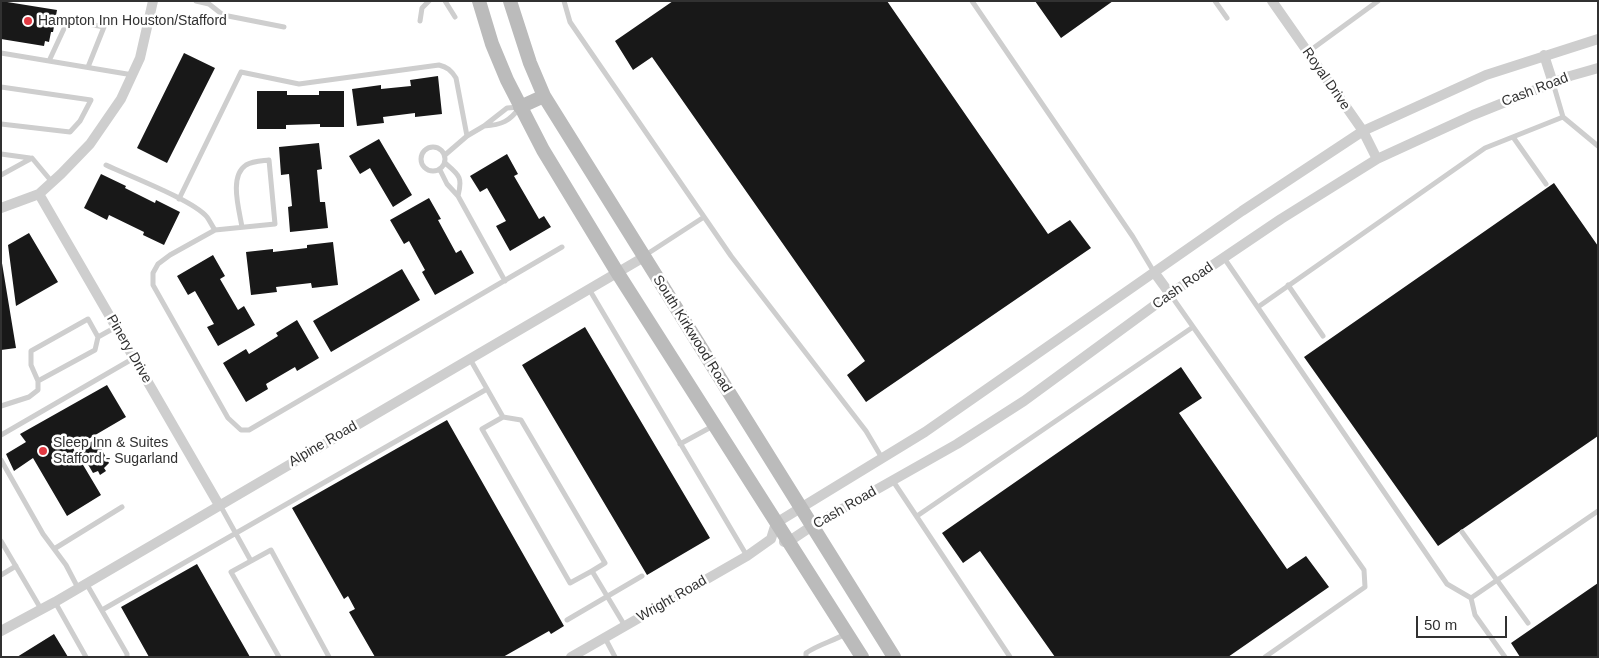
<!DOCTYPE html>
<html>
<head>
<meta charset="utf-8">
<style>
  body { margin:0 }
  #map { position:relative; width:1599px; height:658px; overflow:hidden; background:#fff; font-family:Helvetica,sans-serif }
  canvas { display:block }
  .frame { position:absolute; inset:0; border:2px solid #313131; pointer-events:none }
  .scale { position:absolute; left:1416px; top:616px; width:91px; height:22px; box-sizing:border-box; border:2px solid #313131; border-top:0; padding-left:6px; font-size:15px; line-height:18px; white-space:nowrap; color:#313131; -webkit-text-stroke:4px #fff; paint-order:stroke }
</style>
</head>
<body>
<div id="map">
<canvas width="1599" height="658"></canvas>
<div class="frame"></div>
<div class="scale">50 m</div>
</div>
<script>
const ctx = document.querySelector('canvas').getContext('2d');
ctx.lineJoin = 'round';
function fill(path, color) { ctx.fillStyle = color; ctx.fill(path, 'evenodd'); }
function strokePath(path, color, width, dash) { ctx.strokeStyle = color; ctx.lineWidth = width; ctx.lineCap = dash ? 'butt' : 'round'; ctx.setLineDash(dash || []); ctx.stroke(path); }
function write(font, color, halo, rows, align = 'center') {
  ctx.font = font + ' Helvetica,sans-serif'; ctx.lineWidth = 5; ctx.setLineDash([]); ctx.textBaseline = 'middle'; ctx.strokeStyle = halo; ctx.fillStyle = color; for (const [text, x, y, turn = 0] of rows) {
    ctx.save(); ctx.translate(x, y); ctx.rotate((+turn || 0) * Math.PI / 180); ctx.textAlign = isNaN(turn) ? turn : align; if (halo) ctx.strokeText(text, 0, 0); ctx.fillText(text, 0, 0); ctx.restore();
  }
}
fill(new Path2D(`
  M1,1l56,9 -4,22h-2l-2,10 -4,-1 -1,5 -43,-7z
  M673,1h214l161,233 22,-14 21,28 -225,154 -19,-27 18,-14 -213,-304 -19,13 -18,-29z
  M1035,1h78l-52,37z
  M184,53l31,15 -48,95 -30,-15z
  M438,76l4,38 -27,3v-4l-32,4 1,6 -27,3 -5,-37 29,-4v4l30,-3 -1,-6z
  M257,91h30v4h32v-4h25v36h-24v-3l-34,1v4h-29z
  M379,139l33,56 -19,12 -23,-39 -10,6 -11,-18z
  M319,143l3,26 -5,1 3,32h5l3,26 -38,4 -2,-25 4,-1 -3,-32 -8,1 -2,-28z
  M507,154l11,20 -4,2 25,43 5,-3 7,11 -41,24 -14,-25 10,-5 -19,-33 -7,4 -10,-16z
  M101,174l25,12 -1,2 30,15 1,-3 24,12 -16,33 -21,-10 1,-3 -35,-17 -2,5 -23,-12z
  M1554,183l44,63v190l-160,110 -134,-189z
  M429,198l12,21 -3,1 18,33 5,-3 13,23 -39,22 -13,-23 3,-2 -16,-29 -5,3 -14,-24z
  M29,233l29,49 -42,24 -8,-61z
  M333,242l5,43 -26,3 -1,-5 -35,4 1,5 -26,3 -5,-43 27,-3v3l34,-4v-3z
  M213,255l12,21 -5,3 18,31 6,-4 11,19 -37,21 -11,-19 7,-3 -19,-33 -7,4 -11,-19z
  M1,257l15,91 -15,2z
  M402,269l18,31 -89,52 -18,-31z
  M297,320l22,38 -22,13 -2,-4 -29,17 2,5 -22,13 -23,-39 23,-14 3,5 29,-18 -2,-3z
  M585,327l125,211 -63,37 -125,-210z
  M1181,367l21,31 -23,15 108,156 19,-13 23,31 -101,70h-173l-75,-106 -17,12 -21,-30z
  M107,385l19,32 -53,31 28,47 -34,21 -34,-58 -19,13 -8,-17 20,-12 -6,-8z
  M447,420l117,206 -13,8 -2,-3 -46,26h-128l-26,-45 6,-3 -7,-13 -4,3 -52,-91z
  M96,439l13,24 -5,5 2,3 -6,4 -2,-4 -5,2 -14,-24z
  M197,564l53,93h-101l-28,-50z
  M1598,583v74h-78l-9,-14z
  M54,634l14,23h-51z`), '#181818');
strokePath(new Path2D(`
  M196,1l13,3 14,11 61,12
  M445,1l10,16
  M564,1l6,21 161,234 135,175 16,27
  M972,1l161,236 21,35
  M1215,1l12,17
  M420,21l2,-13 7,-7
  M1308,52l70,-51
  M1,53l132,22
  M49,61l19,-41 36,7 -16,40
  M1553,83l10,34 35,29
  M1,87l90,13 -11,21 -10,11 -69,-8
  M520,107c-10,14 -18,18 -36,19l23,-18z
  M1513,137l33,47
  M421 159a12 12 0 1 1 24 0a12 12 0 1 1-24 0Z
  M1,154l29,4
  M445,155l22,-19 17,-10
  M445,163c14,12 18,14 13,33
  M106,165c23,11 87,35 101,52 3,4 5,9 8,13
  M440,170l7,14 11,12 47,85
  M1,175l31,-17 20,24
  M179,199l62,-127 58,12 140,-19c8,2 12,5 17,13l11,58
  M242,227c-3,-18 -13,-51 4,-62 7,-4 16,-4 23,-5l6,64 -60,6 -45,25 -12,9 -5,9v12l75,133 13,12h8l313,-183
  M644,256l60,-39
  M1224,258l223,326 24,14 127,-87
  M1288,285l35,51
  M589,289l158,267
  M1170,294l194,276 1,17 -100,70
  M1258,307l227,-159 78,-31
  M470,359l33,58 -21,12 88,154 22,-12 33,55
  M38,381l-7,-16v-14l57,-32 10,18
  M1,406l28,-9 9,-7v-9l57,-31 3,-13 18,-10
  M503,417l18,3 84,143 -13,8
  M1,435l133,-77
  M680,444l33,-18
  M1,460l42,74 23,31 12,23
  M893,481l117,176
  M220,505l31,56
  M917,516l276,-189
  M1462,532l66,91
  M1,541l40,68
  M54,549l68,-42
  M1,575l15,-9
  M86,583l41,71v3
  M1471,598l4,17 30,42
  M55,602l31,55
  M102,610l385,-221
  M567,620l75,-44
  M605,638l10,19
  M279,657l-48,-85 40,-22 58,107
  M806,657v-4c13,-9 28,-12 41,-20`), '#cecece', 5);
strokePath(new Path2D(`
  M1272,1l91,130 14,28
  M1544,55l9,28
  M39,194l180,311
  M1,208l38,-14 22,-20 29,-30 31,-45 19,-41 13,-57
  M1154,272l16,22
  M784,542h4l24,-16 145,-82 67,-43 146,-107 111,-75 96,-60 96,-44 97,-39 28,-8
  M1,631l54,-29 589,-345
  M571,657l176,-101 24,-17 5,-16 149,-91 317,-221 121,-80 123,-56 112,-36`), '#cecece', 10);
strokePath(new Path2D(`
  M479,1l13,43 15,36 36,70 74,122 245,385
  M510,1l20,62 14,33 350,561
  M520,107l24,-11`), '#bbb', 14);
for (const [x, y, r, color] of [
  [28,21,5,"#e23a43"],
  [43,451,5,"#e23a43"]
]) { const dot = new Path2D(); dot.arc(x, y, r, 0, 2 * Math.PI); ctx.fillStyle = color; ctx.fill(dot); strokePath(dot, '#fff', 2); }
write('14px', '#313131', '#fff', [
  ["Hampton Inn Houston/Stafford",38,21],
  ["Sleep Inn & Suites",53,443],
  ["Stafford - Sugarland",53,459]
], 'left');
write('14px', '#313131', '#fff', [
  ["Royal Drive",1326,79,55],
  ["Cash Road",1535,90,-21],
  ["Cash Road",1183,286,-35],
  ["South Kirkwood Road",692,334,58],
  ["Pinery Drive",129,349,60],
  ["Alpine Road",323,444,-30],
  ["Cash Road",845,508,-30],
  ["Wright Road",672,599,-30]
]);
</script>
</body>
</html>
